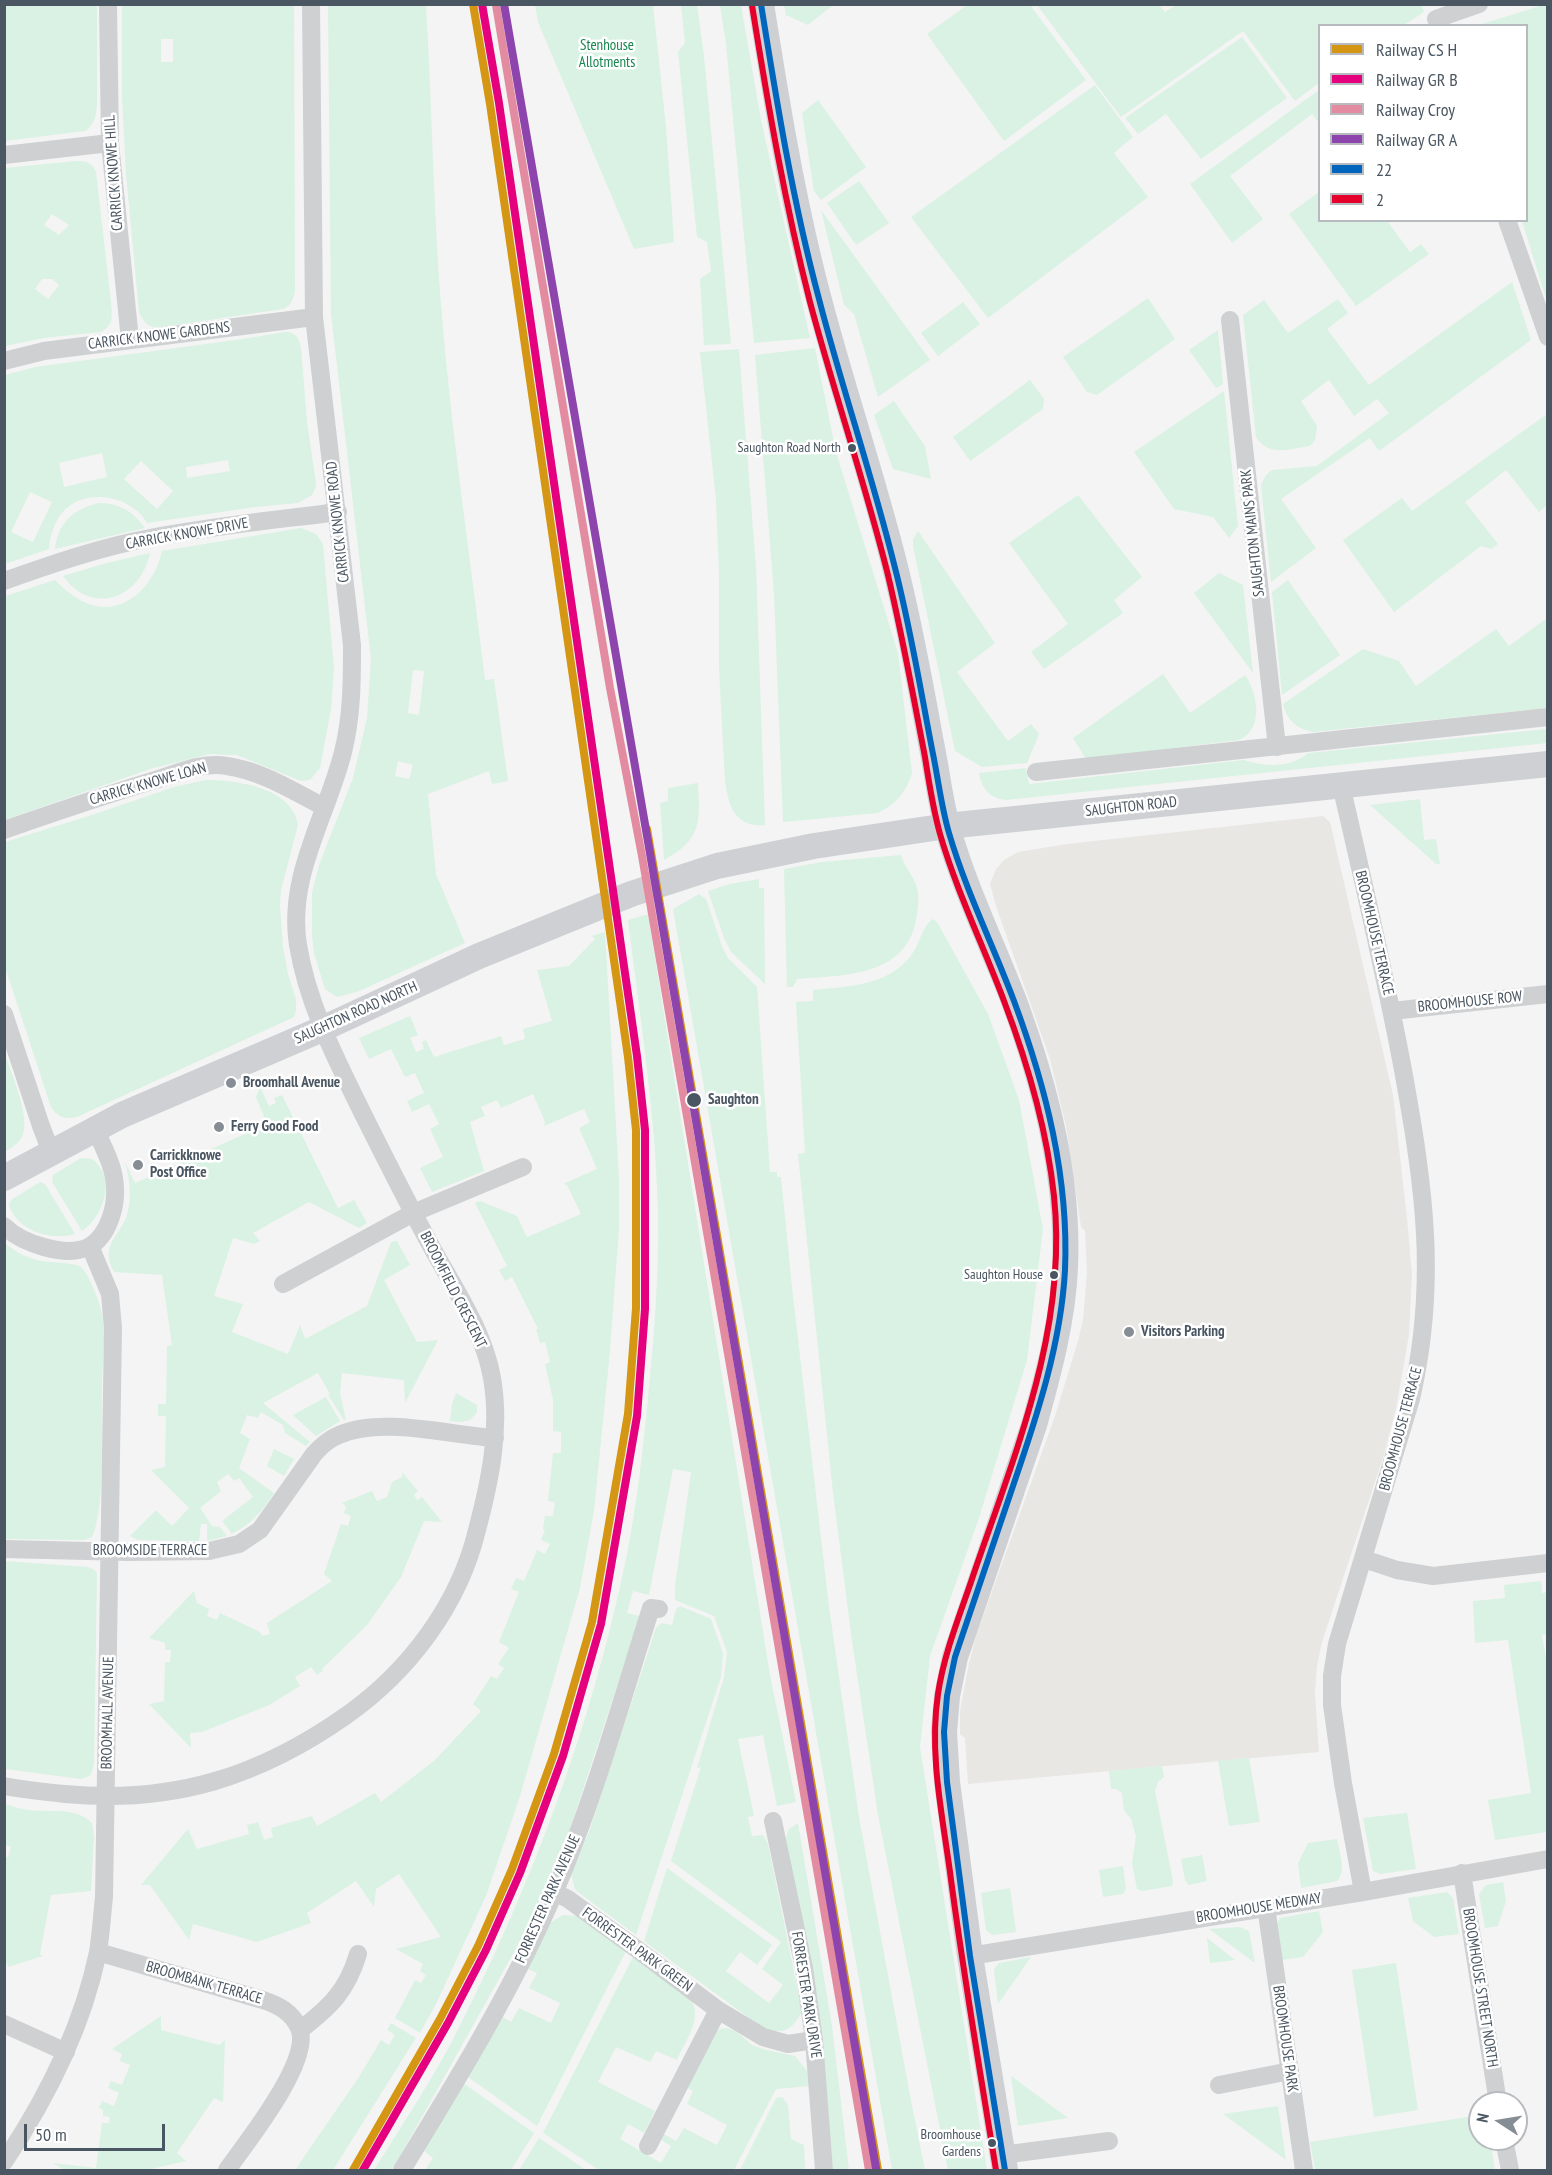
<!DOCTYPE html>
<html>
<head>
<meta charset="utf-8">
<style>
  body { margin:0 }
  #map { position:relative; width:1552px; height:2175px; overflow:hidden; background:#f4f4f4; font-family:"PT Sans Narrow",sans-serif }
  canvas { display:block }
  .frame { position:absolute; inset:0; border:6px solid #4a5661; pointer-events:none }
  .legend { position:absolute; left:1318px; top:24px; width:210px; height:198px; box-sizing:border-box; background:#fff; border:2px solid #b7bbc0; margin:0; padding:8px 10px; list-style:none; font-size:18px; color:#4a5661 }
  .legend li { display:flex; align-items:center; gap:12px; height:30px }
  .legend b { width:30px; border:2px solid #b7bbc0 }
  .north { position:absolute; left:1468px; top:2091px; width:60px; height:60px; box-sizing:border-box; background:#fff; border:2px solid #b7bbc0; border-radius:50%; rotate:282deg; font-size:16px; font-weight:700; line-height:24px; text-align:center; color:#4a5661 }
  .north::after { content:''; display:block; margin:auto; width:21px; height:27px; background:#868d94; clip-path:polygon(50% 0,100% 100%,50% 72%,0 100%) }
  .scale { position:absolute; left:24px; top:2124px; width:141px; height:27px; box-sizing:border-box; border:3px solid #4a5661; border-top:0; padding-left:8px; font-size:18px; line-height:21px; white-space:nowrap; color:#4a5661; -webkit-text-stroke:4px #fff; paint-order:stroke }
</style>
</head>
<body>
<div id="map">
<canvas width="1552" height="2175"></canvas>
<div class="frame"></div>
<ul class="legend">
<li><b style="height:8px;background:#d49613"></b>Railway CS H</li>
<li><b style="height:8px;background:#e5007d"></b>Railway GR B</li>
<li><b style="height:8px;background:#e38ba1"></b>Railway Croy</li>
<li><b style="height:8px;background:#8e44ad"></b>Railway GR A</li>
<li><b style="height:8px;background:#0065bd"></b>22</li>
<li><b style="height:8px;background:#e4002b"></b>2</li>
</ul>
<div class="north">N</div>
<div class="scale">50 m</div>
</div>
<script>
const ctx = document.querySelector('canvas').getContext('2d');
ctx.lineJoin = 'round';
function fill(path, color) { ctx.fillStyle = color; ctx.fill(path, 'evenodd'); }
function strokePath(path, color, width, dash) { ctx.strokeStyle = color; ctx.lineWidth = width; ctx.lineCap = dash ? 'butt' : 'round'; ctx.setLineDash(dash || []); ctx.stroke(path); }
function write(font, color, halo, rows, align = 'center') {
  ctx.font = font + ' "PT Sans Narrow",sans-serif'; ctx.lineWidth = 5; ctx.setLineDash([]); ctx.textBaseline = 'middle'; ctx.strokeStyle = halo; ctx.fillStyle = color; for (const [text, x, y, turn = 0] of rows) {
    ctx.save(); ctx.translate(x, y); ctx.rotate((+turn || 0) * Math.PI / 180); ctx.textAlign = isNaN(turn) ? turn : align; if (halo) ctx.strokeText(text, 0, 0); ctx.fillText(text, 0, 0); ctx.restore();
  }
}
fill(new Path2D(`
  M1323,816l7,6 63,273 14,123 5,56 -3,61 -13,74 -13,49 -61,184 -5,24 -2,27 4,59 -351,32 -3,-46 -5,-4v-23l9,-48 8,-30 77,-214 24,-78 5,-21 4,-47 -2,-42 -4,-4 -15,-101 -16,-67 -54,-153 -6,-22 6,-15 8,-9 14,-8 49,-8z`), '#e8e7e3');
fill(new Path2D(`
  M4,5h93v99c-1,12 -2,20 -12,27l-80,10z
  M122,5h172l1,285c-2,10 -3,15 -12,19l-128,19c-9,-3 -12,-7 -16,-16l-13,-138 -4,-76zM161,39h12v23h-12z
  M328,5h98c6,99 7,200 15,300 10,125 29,250 44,375l9,-1 14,102 -16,3 -3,-13 -61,23 8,80 29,69 -108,49 -20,5 -12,-8 -11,-36 -2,-18v-42l7,-28 34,-87 14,-60 4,-59 -40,-345zM413,670l11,1 -5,44 -11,-2zM398,761l15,4 -4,14 -14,-3z
  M535,5h118l13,122 8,115 -40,7 -96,-227z
  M681,5h16l7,51 27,288 -27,1 -4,-66 11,-8 -4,-29 -10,-5 -19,-185 7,-9z
  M720,5h21l20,115 49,218 -56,5 -28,-299z
  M833,5l-25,20 -22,-10 -2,-10z
  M967,5h63l56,75 -82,61 -77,-107z
  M1176,5l245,-1 3,8 -20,13 -84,1 -1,57 -24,18 -52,-70 -122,86 -84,-112h122l6,7z
  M1543,5h5l-1,297 -25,-81 4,-1v-194l-47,-1z
  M1242,37l45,61 -86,61 -35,-45 -28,20 -13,-16z
  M1095,85l38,52 -19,16 34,44 -160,121 -77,-101z
  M1319,90v33l-7,-9 -82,62 33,43 -31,24 -42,-59z
  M818,100l48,67 -45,33 -7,-9 -12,-78z
  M75,161c11,0 17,1 21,11l15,130c1,14 3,23 -10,30l-57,6 -39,8v-178zM52,214l17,11 -10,10 -15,-10zM42,279h10l7,6 -11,14 -13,-10z
  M859,181l30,42 -33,22 -29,-42z
  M1319,192l1,28 67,1 23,31 11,-8 8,10 -73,52 -67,-92z
  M821,210l109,150 -52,37 -24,-83 -10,-9z
  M1512,282l19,58 -152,111 -9,-13 -89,61 35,49 -45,34 -10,-97 5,-10 6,-5 45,-4 72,-53 -12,-14 -23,17 -25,-36 -28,21 16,25 -2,14 -5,6c-20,3 -42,11 -54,-9l-13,-122 21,-15 24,33 50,-34 10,14 -21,16 42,56z
  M1148,298l27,41 -78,56 -10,-3 -24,-35z
  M963,302l17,22 -42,32 -17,-23z
  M1218,330l5,54 -7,4 -27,-38z
  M285,332c11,0 14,6 16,16l6,74 8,54 1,11 -4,8 -14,8 -43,4 -108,16c-14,-25 -55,-35 -79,-16 -12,9 -18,27 -19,42l-44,15v-189l30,-8 208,-28zM102,453l5,24 -43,10 -5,-24zM228,460l2,11 -43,7 -1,-11zM141,461l32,30 -16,18 -33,-30zM30,492l22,10 -19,40 -22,-10z
  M815,348l21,104 62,201 14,120c-6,20 -16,31 -34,40l-95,9 -9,-228 -19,-239z
  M739,349l17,219 9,257c-30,3 -37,-20 -40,-45l-6,-111v-95l-3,-74 -16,-148z
  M1030,380l14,19 -1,10 -73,52 -17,-24z
  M1224,391l14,135 -9,12 -16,-21 -39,-8 -40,-57z
  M894,401l31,45 6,33 -38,-10 -19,-54z
  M1547,414v91l-8,7 -33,-42 -41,32 33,42 -7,5 -10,-3 -87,66 -51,-72 59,-42 10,13z
  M1078,495l64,82 -28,23 9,13 -79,56 -13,-17 37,-28 -59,-81z
  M99,503c20,0 34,8 46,25l-90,21c3,-26 18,-40 44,-46z
  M301,528l15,6 7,10 11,125 -3,40 -11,59 -10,12 -9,1 -64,-26 -27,-1 -60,15 -145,51v-224l50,-16c12,12 29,26 48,27 31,1 53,-28 59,-56z
  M918,531l77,112 -38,29 51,69 23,-17 8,10 -12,29 -45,4 -27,-16 -42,-205v-6z
  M150,553c-9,45 -58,64 -87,23l40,-12z
  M1219,573l24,12 10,88 -59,-80z
  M1288,580l52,75 -58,40 -10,-103z
  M1547,618v90l-234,24c-17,-3 -26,-12 -30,-28l80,-55 36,12 17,25 80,-57 13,17z
  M1163,674l27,39 55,-38c13,19 19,54 -6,65l-153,19 -13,-21z
  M1547,729v14l-541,57c-17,-2 -24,-11 -27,-27l47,-5 3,16 215,-24c20,7 47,8 64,-7z
  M206,780c31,0 87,8 92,45l-17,65 -1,16 3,41 5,27 8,25v12l-2,6 -217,100c-12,3 -19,0 -26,-10l-46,-140v-125l93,-29 76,-26z
  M698,783c2,39 4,56 -34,77l-4,-57 8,-2v-13z
  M1420,799l4,41 12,-1 4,25h-4l-66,-59z
  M901,855c3,12 13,21 16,33 3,11 0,27 -2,37 -14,53 -75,50 -118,54l-4,8h-6l-3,-118 38,-7z
  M759,879v9h5l1,96 -34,-32 -7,-14 -16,-47 22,-7z
  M699,894l7,5 17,50 5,9 29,29 13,185h7v5h4l11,110 37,320 30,210 50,273 16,80h-33l-219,-1261z
  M648,914l122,761 26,127 -19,4 -14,-71 -25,4 16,77 -6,1 4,19 11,-1 5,9 34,167c-8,18 -19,24 -38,18l-120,-88 23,-73 105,77 -15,20 -17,-13 -14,19 43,32 14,-18 -21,-16 19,-27 -110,-81 30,-94 -4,1 27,-91 3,-25 -13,-36 -39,-16v-14l16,-114 -18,-3 -24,126 -16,-4 -6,22 13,3 -75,228 -42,92 -124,222 -8,12h-17c25,-40 52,-81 75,-123 81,-156 143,-321 178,-493 10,-51 16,-104 21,-156 6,-61 11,-122 10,-184 -2,-98 -18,-196 -30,-294z
  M933,919l4,3 51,92 31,86 24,129 -16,131 -48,158 -49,138 -10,91 67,423h-39l-70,-355 -26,-174 -19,-148 -35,-339 7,-1 -9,-151 17,-1v-11c37,-4 79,-4 101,-39 6,-10 10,-27 19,-32z
  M605,932l14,247v49l-9,123 -16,160 -14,77 -60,208 -34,100 -50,108 -16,29 -25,-15 20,-38 6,3 5,-8 -6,-4 3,-7 -27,-15 45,-12 -42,-63 -23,15 -2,18 -18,-26 -49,32 4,10 -54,19 -64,-18 -4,16 -39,-55h-9l47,-56 9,20 52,-15 -2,-9 11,-3 6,18 9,-3 -2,-9 41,-12 5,10 58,-33 6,9 54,-42 46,-49 -8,-7 18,-28 6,3 7,-11 -6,-4 11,-16 -10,-6 20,-50 -8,-3 5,-11 8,3 13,-31 8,4 5,-10 -9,-4 4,-10 -2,-1 2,-13h8l2,-14 -7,-1 5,-48h8v-21l-8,-1v-31l-8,-36 5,-2 -5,-20 -5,1 -4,-14h2l-26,-52 -7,4 -6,-11 8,-4 -32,-63 5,-2 37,15 10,21 54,-23 -14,-29 -4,-1 34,-15 -18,-41 11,-6 -6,-13 -40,17 1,-4 -12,-28 -32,14 -4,-8 -16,7 4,9 -15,6 14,49 -52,21 -12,-24 23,-11 -13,-28 9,-5 -10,-20 -17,8 -5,-11 17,-8 -9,-20 -10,4 -14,-28 -22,10 -10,-21 51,-22 8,19 -8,3 6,14 8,-3 -2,-7 4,-2 8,17 67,-21 3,9 21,-6 -2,-10 29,-8 -15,-51 32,-4 26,-27 -3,-3z
  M5,1054c6,20 29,69 15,86 -4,5 -10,9 -15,12z
  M260,1087l9,19 7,-3 -2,-5 8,-3 56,113 16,-8 13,23 -8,5 -50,-26 -56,31 7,8 -6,3 -21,-6 -19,58 29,8 -11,28 56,22 12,-29 5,14 62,-33 24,-64 6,-1 13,24 -26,15 33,62 21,-2 -33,63 -1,-23 -62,-7 -2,20 6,27h-2l-16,-25 2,-1 -12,-21 -55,30 47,39 -4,4 -21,-13 -2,-8 -22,-13 -3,6 -11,-3 -7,18 10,6 -11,29 35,25c-11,18 -23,31 -42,41l-10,-13 31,-24 -14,-19 -5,3 -6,-7 -11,8 4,9 -21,17 12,18 8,1 7,9 -20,5v-17h-6l-2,17 -61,-1 -8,-4 26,-26 16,16 17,-18 -38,-38 14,-3 1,-51h-8v-12h8l1,-58 5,-1 -10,-70 -48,-3c-15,-27 5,-34 13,-57 5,-18 3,-35 -2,-53l10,21 132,-59 -11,-27z
  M81,1158l11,1c25,18 12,57 -10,72l-30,-49 1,-7z
  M40,1182l5,2 30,50c-24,7 -58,-3 -66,-29l2,-5z
  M5,1243c9,8 20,14 32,17 10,3 38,2 44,7 9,8 20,39 22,51 3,22 -1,46 -1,69 -1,36 4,121 -10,150l-8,3 -79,-1z
  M456,1393l21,12v7l-7,8 -10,2 -10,-1 2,-17z
  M326,1397l14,24 -24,15 -23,-21z
  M274,1449l20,10 -10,17 -17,-10z
  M402,1472l16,19 -4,4 3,5 5,-3 20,25 -18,-1 -23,56 -34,48 -45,44 1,2 -6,4 -6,-8 -16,10 5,9 -31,19 -67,27 -12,1 1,15 -42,-44 15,-3 1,-39h5l1,-12h-6v-7l-16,-5 45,-47 3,12 12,6 -2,7 10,4 3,-7 40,19 2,4 8,-2 -3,-11 65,-42 -8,-7 17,-50 7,2 3,-10 -7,-3 2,-6 -4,-4 30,-12 5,10 10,-4 5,-15 10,-5z
  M5,1561l83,6 7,3 2,4 -3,190 -3,11 -10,4 -76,-10z
  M1541,1581l1,12 6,-1 -1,42 -5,1 6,36 -1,161 -52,8 -7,-40 43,-7 -23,-153 -33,3 -2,-42 32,-3 -1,-13z
  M680,1606l31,13 12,34 -2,24 -85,258 -57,-42 -4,-4 -4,-15 18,-42 67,-204 6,-5 10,2 4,-16z
  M1249,1758l11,64 -31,4 -11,-65z
  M1162,1766l2,11 -6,5 -3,9 18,90 -1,5 -30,5 -5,-2 -5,-26 4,-27 -5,-17 -7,-9 -2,-17 -6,-4h-5l-2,-18z
  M5,1804c7,2 15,5 23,6 22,3 47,-4 64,13l2,13 -3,55 -40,4 -11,59 3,2 -35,11 -4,-11v-100l4,1 3,-10 -6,-2z
  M1407,1813l9,56 -36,5 -7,-3 -10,-53z
  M798,1823l34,203 17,144h-16l-11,-130 -36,-201 2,-9z
  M1337,1839c2,13 10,32 0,42l-36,7 -3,-25 10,-20z
  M1202,1855l5,26 -18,4 -4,-5 -4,-21z
  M1123,1866l3,23 -3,5 -20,3 -4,-27z
  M1503,1882l3,19 -8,25 -13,2 -6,-34 7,-9z
  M1010,1888l6,44 -24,3 -6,-5 -5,-37z
  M1447,1892l6,6 6,36 -25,3 -21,-16 -5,-23z
  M1319,1911l4,21 -20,25 -21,3 -6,-35 4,-7z
  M563,1915l14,1 49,35 -89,175 -69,-49 33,-61 10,6 8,-14 32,15 9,-20 -31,-15 8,-15 -11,-5 25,-46z
  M1240,1927l9,4 6,32 -46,-34z
  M1207,1938l28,22 -25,3z
  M633,1957l58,43c12,19 -6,41 -14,60l-21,-9 -6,11 -34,-15 -18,35 57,29 -11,22 -16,-9 -8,15 41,24 10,-17 -10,-6 1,-7 14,8 8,-13 33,17 10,-20 -40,-21 6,-13 -9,-5 26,-51 10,-6 7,-1 10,4 15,13 14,5 29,6 13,16 2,14 -34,3 -42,81h-135l-56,-37z
  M1031,1957l-33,47 -4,-35 5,-6z
  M1396,1963l22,147 -44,7 -22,-147z
  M161,2016v14l58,15 6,-5 -2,62 -9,-4 -37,55 9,8 -39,9h-83l-11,-7 43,5 6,-45h7l1,-6 -7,-1v-6l-4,-2 3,-7 12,5 5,-13 -11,-5 3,-7 11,4 8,-20 -10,-4 2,-7 -10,-5z
  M391,2023l25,15 -83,132h-38l64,-93 22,-37 8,5 6,-10 -8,-5z
  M1011,2076l57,42 -50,8z
  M463,2083l71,50 -23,37h-86l8,-12 -9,-7z
  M782,2097l6,8 3,34 13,6 1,25h-65l36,-72z
  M1278,2106l8,54 -63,-46z
  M1480,2115v24h10l5,31h-180l-5,-28z
  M539,2138l47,32h-67z`), '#d9f2e3');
strokePath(new Path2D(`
  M108,4l2,139 20,197
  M1436,19l43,-15
  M4,155l106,-12
  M1507,220l41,117
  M1230,320l47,427
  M4,361l40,-10 270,-34
  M4,581c48,-17 97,-34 146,-43 62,-12 125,-18 188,-26
  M1036,772l512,-55
  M1341,785c22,95 44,189 62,285 21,116 35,212 8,329l-74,245 -5,32v29l11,78 20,109
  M4,830c49,-17 98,-34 148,-49 24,-7 50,-20 75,-15 35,5 66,25 97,41
  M1392,1011l156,-17
  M4,1014l37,112 10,26
  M4,1226c17,17 63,33 86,20 18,-10 26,-39 25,-57 0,-22 -12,-42 -20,-61
  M283,1284l130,-71 110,-46
  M4,1549l125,3 80,-1 30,-7 21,-14 54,-76c7,-8 15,-15 25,-19 42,-19 110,0 156,3
  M1364,1559l33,11 36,6 115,-13
  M4,1786c21,4 41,6 61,8 108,10 194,-17 282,-79 62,-44 112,-110 130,-185 13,-49 24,-101 15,-152 -8,-47 -38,-90 -61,-132 -23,-42 -45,-86 -67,-130 -27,-55 -56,-110 -66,-171 -11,-69 29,-129 45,-193 9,-36 9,-71 9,-107l-38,-328 -3,-313
  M773,1821l31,147 10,72 10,130
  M1462,1873l36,230
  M554,1892l14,7 66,48 84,63 45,27 25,7 26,-4
  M1266,1907l38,263
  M98,1952l165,48c15,5 29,12 36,28 14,32 -53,115 -72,142
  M970,1956l393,-64 185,-33
  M4,2024l62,28
  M300,2030c30,-23 47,-39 58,-76
  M1219,2085l71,-14
  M1504,2139l6,31
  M648,2146l70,-136
  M1002,2155l107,-14
  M4,2162c43,-64 78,-133 94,-210 3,-18 4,-37 6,-55l9,-569 -3,-34 -20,-48
  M402,2170c55,-90 111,-181 153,-279 39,-91 66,-189 96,-283l8,1`), '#ced0d2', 18);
strokePath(new Path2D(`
  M761,4c14,88 28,175 49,261 24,100 59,198 84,298 15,59 26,119 37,180 6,28 9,59 17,87 17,59 44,114 66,171 31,85 55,175 51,266 -2,53 -17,108 -31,158l-79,232 -8,39 -3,36 3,50 23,174 35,214
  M4,1178l118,-63 200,-86 157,-73 152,-62 86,-28 97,-20 133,-20 601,-62`), '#ced0d4', 26);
strokePath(new Path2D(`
  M761,4c16,100 32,198 58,295 23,89 53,176 75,265 16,61 26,123 38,185 6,28 9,57 17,84 17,58 44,112 65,168 32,86 55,177 51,269 -4,74 -28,146 -52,216 -19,57 -39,114 -58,171l-8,39 -3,36 3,50 23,174 35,214`), '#0065bd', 6);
strokePath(new Path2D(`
  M752,5c16,100 33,199 58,297 24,90 54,178 77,269 15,62 26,124 38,186 4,26 8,52 15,77 17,58 43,111 64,167 24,63 43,129 50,195 14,133 -39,257 -81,380 -13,39 -29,77 -35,118 -9,59 4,119 12,178 13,100 30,199 46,298`), '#e4002b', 6);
strokePath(new Path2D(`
  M647,829l231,1341
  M353,2170l87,-151 38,-73 34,-77 42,-115 38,-132 36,-208 8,-106v-178l-8,-73 -138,-953 -17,-100`), '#d49613', 8);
strokePath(new Path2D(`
  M363,2170l85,-147 38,-73 34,-77 43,-117 38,-132 36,-208 8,-107v-179l-8,-74 -138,-953 -17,-99`), '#e5007d', 8);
strokePath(new Path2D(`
  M496,5l114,683 32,168 227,1314`), '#e38ba1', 8);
strokePath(new Path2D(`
  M504,4c122,722 248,1443 372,2164`), '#8e44ad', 8);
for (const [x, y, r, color] of [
  [852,448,5,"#4a5661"],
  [231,1083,6,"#868d94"],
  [694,1100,8,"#4a5661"],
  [219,1127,6,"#868d94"],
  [138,1165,6,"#868d94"],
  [1054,1275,5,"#4a5661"],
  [1129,1332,6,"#868d94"],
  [992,2143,5,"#4a5661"]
]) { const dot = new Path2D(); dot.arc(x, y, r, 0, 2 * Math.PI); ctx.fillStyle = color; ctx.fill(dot); strokePath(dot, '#fff', 2); }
write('14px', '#4a5661', '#fff', [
  ["Saughton Road North",841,448],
  ["Saughton House",1043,1275],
  ["Broomhouse",981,2135],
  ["Gardens",981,2152]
], 'right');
write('15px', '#17864f', '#fff', [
  ["Stenhouse",607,46],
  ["Allotments",607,63]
]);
write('15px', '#4a5661', '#fff', [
  ["CARRICK KNOWE HILL",114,173,-94],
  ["CARRICK KNOWE GARDENS",159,336,-7],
  ["CARRICK KNOWE ROAD",338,522,-96],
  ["SAUGHTON MAINS PARK",1253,533,-96],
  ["CARRICK KNOWE DRIVE",187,534,-10],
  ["CARRICK KNOWE LOAN",148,784,-16],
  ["SAUGHTON ROAD",1131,807,-6],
  ["BROOMHOUSE TERRACE",1374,933,77],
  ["BROOMHOUSE ROW",1470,1002,-6],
  ["SAUGHTON ROAD NORTH",356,1013,-24],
  ["BROOMFIELD CRESCENT",453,1290,63],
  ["BROOMHOUSE TERRACE",1401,1429,-75],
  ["BROOMSIDE TERRACE",150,1551],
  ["BROOMHALL AVENUE",108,1713,-89],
  ["FORRESTER PARK AVENUE",548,1899,-66],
  ["BROOMHOUSE MEDWAY",1259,1908,-9],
  ["FORRESTER PARK GREEN",637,1950,36],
  ["BROOMBANK TERRACE",204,1983,16],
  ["BROOMHOUSE STREET NORTH",1480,1988,81],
  ["FORRESTER PARK DRIVE",806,1995,81],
  ["BROOMHOUSE PARK",1285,2039,82]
]);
write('bold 15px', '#4a5661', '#fff', [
  ["Broomhall Avenue",243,1083],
  ["Ferry Good Food",231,1127],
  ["Carrickknowe",150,1156],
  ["Post Office",150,1173],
  ["Visitors Parking",1141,1332]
], 'left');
write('bold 15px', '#4a5661', '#fff', [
  ["Saughton",708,1100]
], 'left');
</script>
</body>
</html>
